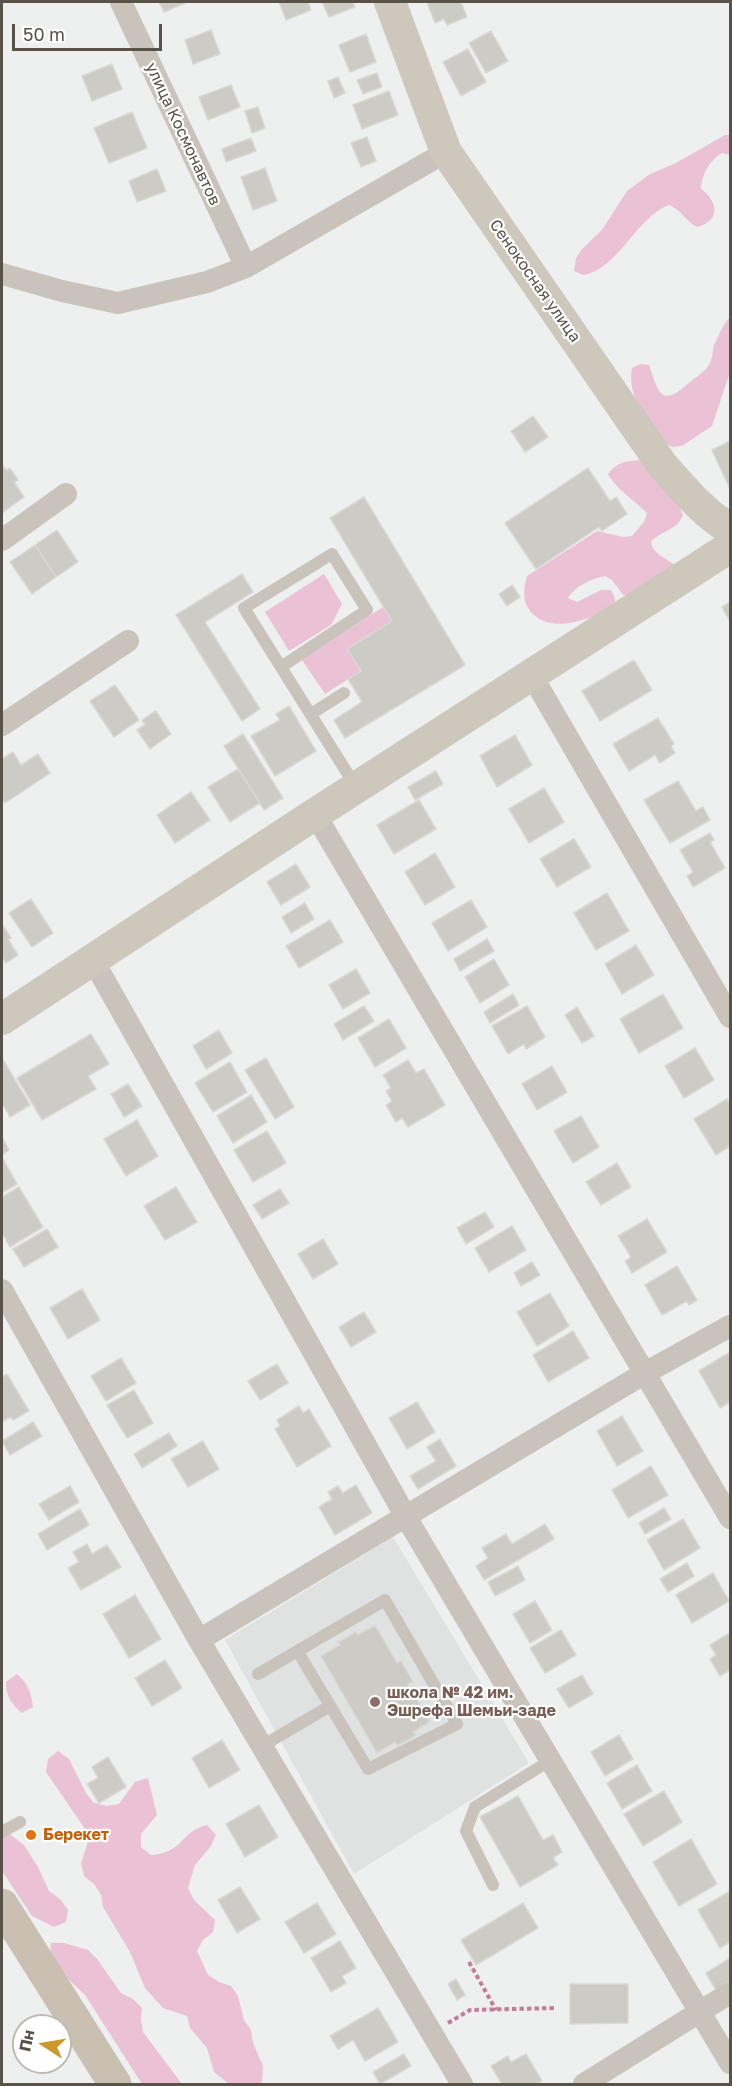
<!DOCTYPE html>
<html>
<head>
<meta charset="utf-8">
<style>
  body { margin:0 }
  #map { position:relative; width:732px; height:2086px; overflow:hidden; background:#eef0f0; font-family:"Golos Text",sans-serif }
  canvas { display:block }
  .frame { position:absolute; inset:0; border:3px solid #595248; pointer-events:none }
  .north { position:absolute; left:12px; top:2014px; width:60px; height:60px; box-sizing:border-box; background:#fff; border:2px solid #bdbab6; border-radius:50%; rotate:282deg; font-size:16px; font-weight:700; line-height:24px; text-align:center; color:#595248 }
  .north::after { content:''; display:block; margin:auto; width:21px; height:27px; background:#cc982c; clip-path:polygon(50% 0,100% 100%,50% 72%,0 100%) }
  .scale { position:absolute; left:12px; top:24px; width:150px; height:27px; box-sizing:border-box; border:3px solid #595248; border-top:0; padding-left:8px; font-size:18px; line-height:21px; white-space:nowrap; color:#595248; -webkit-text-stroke:4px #fff; paint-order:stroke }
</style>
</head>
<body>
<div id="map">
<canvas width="732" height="2086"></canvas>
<div class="frame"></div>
<div class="north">Пн</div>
<div class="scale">50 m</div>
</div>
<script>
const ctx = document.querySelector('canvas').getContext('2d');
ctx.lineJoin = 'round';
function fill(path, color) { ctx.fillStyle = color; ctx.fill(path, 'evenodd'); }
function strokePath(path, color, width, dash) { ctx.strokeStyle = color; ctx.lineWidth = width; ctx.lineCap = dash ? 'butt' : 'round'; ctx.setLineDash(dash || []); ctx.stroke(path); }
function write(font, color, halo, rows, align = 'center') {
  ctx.font = font + ' "Golos Text",sans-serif'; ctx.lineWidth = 4.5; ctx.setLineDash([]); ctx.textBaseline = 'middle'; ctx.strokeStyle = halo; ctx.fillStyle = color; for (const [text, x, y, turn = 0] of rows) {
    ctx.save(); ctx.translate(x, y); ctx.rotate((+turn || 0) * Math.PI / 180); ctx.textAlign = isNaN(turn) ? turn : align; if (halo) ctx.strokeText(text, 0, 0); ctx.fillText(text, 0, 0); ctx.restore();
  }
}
fill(new Path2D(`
  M393,1537l136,226 -175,111 -129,-234z`), '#dfe2e1');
fill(new Path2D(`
  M725,135h5v20l-8,-2c-11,6 -21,22 -21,36 17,12 20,32 -4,38 -12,-6 -14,-16 -28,-22 -34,13 -51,65 -86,70l-9,-4 2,-13 6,-9 20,-19 25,-39 23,-17 26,-11z
  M730,318v54l-18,54 -30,20 -9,1 -8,-3c-15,-23 -39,-46 -33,-76l8,-4 9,1c10,29 12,43 41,17 6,-5 16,-11 20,-19 3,-5 2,-12 4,-18 4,-7 10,-24 16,-27z
  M641,460l38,47 4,8c-6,16 -22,15 -32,27 3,14 14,14 23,23l-42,30h-9l-11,-15 -7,-4c-14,3 -30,10 -37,22l9,4 24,-12h10l4,8 -1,9c-23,11 -58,27 -80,8 -12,-11 -11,-24 -7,-39l70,-45 26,6 9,-1 12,-14 3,-9c-11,-11 -33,-26 -39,-39 9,-12 18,-13 33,-14z
  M324,574l18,30 -11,21 -42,26 -24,-39z
  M383,607l9,14 -45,28 14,22 -36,23 -23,-34z
  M17,1674c11,10 14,18 16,33l-11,6c-11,-9 -16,-17 -16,-31z
  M58,1751l11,8 17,34 8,10 13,3 12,-2 16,-22 13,-4 9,37 -16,19v13l10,8c33,-2 29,-24 56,-30l9,10 -5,11 -16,19 -7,23 6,12 21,20 -2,12 -10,8 -6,11 11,24 11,7 12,4 7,10 6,24 7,10 2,13 10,23 -1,18h-33l-15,-12 -7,-24 -17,-20 -3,-12 -24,-8 -18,-20 -15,-36 -27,-45 -2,-12 -7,-11 -10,-8 -3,-13 8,-25 -6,-12 -37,-54 2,-13z
  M2,1822l1,7 21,16 14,22 11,24 11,8 8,11 -2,12 -12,5 -22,-11 -30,-45z
  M51,1943h13l24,7 9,9 24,34 12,6 9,9 -1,12 2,12 39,52h-40l-57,-89 -19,-18 -16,-21z`), '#eac1d5');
const building = new Path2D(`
  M159,2h29l-24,10z
  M279,2h29l3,8 -25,10z
  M322,2h31l2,5 -26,10z
  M427,2h34l6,15 -20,8 -3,-6 -9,4z
  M211,30l9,24 -27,10 -8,-24z
  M491,31l17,30 -22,12 -17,-30z
  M366,34l10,28 -26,10 -11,-27z
  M468,49l18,33 -25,14 -18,-34z
  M112,64l10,25 -30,12 -10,-25z
  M377,73l5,14 -19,7 -6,-14z
  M338,77l7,16 -11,5 -6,-17z
  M231,85l9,22 -32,13 -9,-23z
  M389,91l9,24 -36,14 -9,-24z
  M258,107l7,21 -13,5 -7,-22z
  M132,112l15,36 -38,15 -15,-35z
  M367,137l9,24 -15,6 -10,-24z
  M251,138l5,13 -30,11 -4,-13z
  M265,168l12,33 -24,9 -12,-33z
  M157,169l9,22 -29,11 -8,-21z
  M533,416l15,21 -23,15 -14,-21z
  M730,441v48l-18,-39z
  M2,464l4,6 4,-2 8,12 -4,2 10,15 -22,16z
  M588,468l22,33 6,-4 11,17 -25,17 -3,-4 -63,42 -31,-46z
  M364,497l101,168 -120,73 -11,-18 28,-18 -14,-23 13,-8 -14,-22 45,-28 -62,-103z
  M57,530l21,32 -22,15 -21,-32z
  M35,545l21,32 -24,17 -22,-32z
  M242,574l11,18 -48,30 55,87 -18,12 -66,-106z
  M512,585l8,12 -13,9 -8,-12z
  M730,602v20l-8,-15z
  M634,660l18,30 -52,31 -18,-30z
  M115,685l24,35 -25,17 -24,-36z
  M289,706l27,45 -41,25 -24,-40 29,-16 -4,-6z
  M156,711l15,23 -21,15 -13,-19 8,-5 -3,-5z
  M658,718l16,26 -3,2 4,7 -15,10 -5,-8 -26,16 -16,-27z
  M243,734l40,64 -19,12 -40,-64z
  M515,735l17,30 -35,22 -17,-31z
  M13,752l8,13 17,-11 12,19 -45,30 -3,-5v-39z
  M238,769l22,34 -30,19 -22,-35z
  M436,771l7,13 -28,16 -7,-13z
  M678,781l18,30 7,-4 7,13 -40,23 -26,-43z
  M544,788l20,34 -35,21 -20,-34z
  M191,792l19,28 -35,23 -18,-28z
  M419,800l17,29 -42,25 -17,-29z
  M710,833l4,7 -4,2 15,26 -32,19 -6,-11 6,-4 -13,-22z
  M574,839l17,28 -34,20 -17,-28z
  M435,853l20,34 -30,18 -20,-33z
  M296,864l14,23 -29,18 -14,-23z
  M607,893l22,38 -33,19 -22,-37z
  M31,899l22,34 -21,14 -23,-34z
  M471,900l16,27 -39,24 -16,-28z
  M305,903l9,16 -23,14 -9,-16z
  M330,920l13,22 -44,26 -13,-22z
  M2,924l9,14 -3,1 10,16 -12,8 -3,-4 -1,1z
  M487,939l7,12 -34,20 -6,-12z
  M636,945l18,30 -32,19 -17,-30z
  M494,959l15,26 -29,18 -15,-26z
  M356,969l14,24 -27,16 -14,-24z
  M513,994l6,11 -29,18 -6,-11z
  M663,994l20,34 -44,25 -19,-34z
  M364,1006l10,15 -31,19 -9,-16z
  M527,1006l18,31 -19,12 -2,-5 -16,10 -16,-28z
  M577,1007l17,29 -12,7 -17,-28z
  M389,1019l17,29 -31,19 -17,-29z
  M219,1030l13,23 -26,16 -13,-23z
  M91,1034l18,30 -21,12 8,13 -54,31 -25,-42z
  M695,1048l19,32 -30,18 -19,-32z
  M2,1058l28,47 -20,12 -8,-14z
  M266,1058l28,49 -19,12 -30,-49z
  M408,1060l8,13 8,-4 21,36 -37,22 -6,-9 -6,4 -10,-17 6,-4 -6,-10 5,-3 -8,-13z
  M230,1062l17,30 -34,20 -18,-29z
  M552,1066l15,26 -30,18 -15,-26z
  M128,1084l14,22 -18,11 -13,-23z
  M251,1095l16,27 -34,21 -16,-27z
  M727,1099l3,6v41l-14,9 -22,-36z
  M581,1116l18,31 -26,16 -19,-32z
  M137,1120l21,36 -32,20 -22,-37z
  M267,1131l19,32 -33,19 -19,-32z
  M2,1137l7,13 -7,5z
  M2,1157l15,27 -15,9z
  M617,1163l14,24 -30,18 -15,-23z
  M19,1187l24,40 -33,20 -8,-14v-36z
  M176,1187l21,35 -32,18 -21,-34z
  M280,1189l9,14 -27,16 -9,-14z
  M485,1212l9,15 -28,17 -9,-16z
  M647,1219l20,33 -35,21 -7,-12 6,-4 -13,-21z
  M512,1226l14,24 -37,22 -14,-24z
  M47,1229l11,18 -34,20 -11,-18z
  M323,1239l15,25 -25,15 -15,-25z
  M532,1262l8,13 -19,11 -7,-13z
  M677,1266l20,34 -8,5 -2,-4 -25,14 -17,-30z
  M82,1289l18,31 -32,19 -18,-31z
  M550,1293l19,33 -32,20 -20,-34z
  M364,1312l12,20 -25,15 -12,-20z
  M573,1331l16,27 -41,24 -15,-27z
  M730,1352v50l-10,6 -21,-37z
  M121,1358l15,25 -30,18 -15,-25z
  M277,1364l11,19 -28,17 -12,-19z
  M7,1374l22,37 -16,9 -2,-3 -9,5v-45z
  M134,1390l19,33 -26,15 -20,-33z
  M417,1402l18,30 -28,17 -18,-31z
  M299,1406l4,7 6,-4 22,37 -34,21 -22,-38 5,-3 -3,-6z
  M622,1416l21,35 -26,15 -20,-35z
  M33,1422l9,14 -32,19 -8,-14z
  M169,1433l8,13 -35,22 -8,-14z
  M440,1439l16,27 -38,23 -8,-13 26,-15 -9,-14z
  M203,1441l16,28 -31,18 -17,-28z
  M651,1466l17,29 -40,23 -16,-28z
  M356,1485l16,28 -37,22 -16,-28 13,-8 -4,-7 10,-6 5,7z
  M70,1486l9,16 -30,18 -10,-16z
  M664,1508l7,11 -26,15 -6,-11z
  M80,1509l9,16 -42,25 -9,-16z
  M683,1519l17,29 -36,22 -17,-30z
  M545,1524l9,15 -70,41 -8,-14 12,-8 -6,-10 24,-14 6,10z
  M87,1544l5,10 15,-9 14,22 -40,23 -13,-22 11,-6 -6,-10z
  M687,1563l7,13 -26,16 -8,-13z
  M518,1566l7,14 -30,16 -7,-14z
  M713,1573l16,28 -37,22 -16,-28z
  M135,1595l26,44 -32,19 -26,-44z
  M535,1601l17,29 -22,13 -17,-29z
  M375,1625l22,38 4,-2 12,21 -5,2 22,38 -17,10 3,3 -19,11 -2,-4 -18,11 -56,-97 19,-11 -2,-3 18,-10 2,3z
  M561,1630l15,25 -31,18 -15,-25z
  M730,1633v37l-10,6 -10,-17 6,-4 -6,-10z
  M165,1660l17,28 -30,18 -17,-28z
  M582,1675l11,19 -24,14 -12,-19z
  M619,1735l14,24 -28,17 -14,-24z
  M222,1740l18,30 -31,18 -17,-30z
  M108,1757l18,30 -27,16 -12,-19 11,-6 -6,-11z
  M637,1765l15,26 -30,18 -15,-26z
  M664,1791l18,31 -39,24 -19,-32z
  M518,1796l25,44 10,-5 9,17 -9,6 5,7 -38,22 -40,-70z
  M259,1805l19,32 -33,20 -19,-33z
  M691,1839l26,45 -38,22 -26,-44z
  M240,1887l20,32 -23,14 -19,-33z
  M730,1891v51l-10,6 -22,-38z
  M317,1903l19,31 -32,19 -19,-31z
  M523,1903l15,25 -62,37 -15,-25z
  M340,1941l16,27 -14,8 4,7 -15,9 -20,-34z
  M730,1958v23l-14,9 -10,-17z
  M456,1979l9,16 -8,5 -9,-16z
  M570,1984h58v39l-58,1z
  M378,2008l20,34 -33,19 -12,-21 -15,9 -8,-13z
  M404,2054l7,12 -31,18 -7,-12z
  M526,2054l16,27 -7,3h-33l-11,-18 17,-10 3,6z`);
fill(building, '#cdcbc5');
strokePath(building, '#d9d8d3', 1.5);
strokePath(new Path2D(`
  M469,1962l27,48
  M448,2023l22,-13 86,-2`), '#c47d98', 4, [4.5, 3]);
strokePath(new Path2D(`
  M281,667l86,-57 -35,-56 -88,54 112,179
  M311,714l33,-21
  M258,1674l127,-74 72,124 -89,45 -70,-117
  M262,1746l68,-40
  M2,1832l18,-10
  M493,1885l-27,-54 9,-24 76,-47`), '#c9c3bb', 12);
strokePath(new Path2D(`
  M121,2l125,265
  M2,274l60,17 56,12 89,-21 39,-15 200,-115
  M2,540l64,-46
  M531,674l199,343
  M2,725l126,-84
  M315,814l415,704
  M93,960l313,557 324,546
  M2,1290l197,350 263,444
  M199,1640l446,-267 85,-47
  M584,2084l146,-91`), '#c9c3bb', 22);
strokePath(new Path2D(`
  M390,2l56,150 217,314c21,23 40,47 67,63
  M2,1019l313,-205 415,-267`), '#cec7bc', 32);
strokePath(new Path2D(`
  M2,1905l113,179`), '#cac0b1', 33);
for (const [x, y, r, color] of [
  [375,1702,6,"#8d6e63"],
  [31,1835,6,"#e8710a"]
]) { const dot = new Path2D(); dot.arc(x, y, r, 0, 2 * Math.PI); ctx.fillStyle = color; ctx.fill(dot); strokePath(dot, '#fff', 2); }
write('16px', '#595248', '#fff', [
  ["улица Космонавтов",183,134,65],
  ["Сенокосная улица",535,281,55]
]);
write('bold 16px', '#785e54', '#fff', [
  ["школа № 42 им.",387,1693],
  ["Эшрефа Шемьи-заде",387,1711]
], 'left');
write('bold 16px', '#c56008', '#fff', [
  ["Берекет",43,1835]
], 'left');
</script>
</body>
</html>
